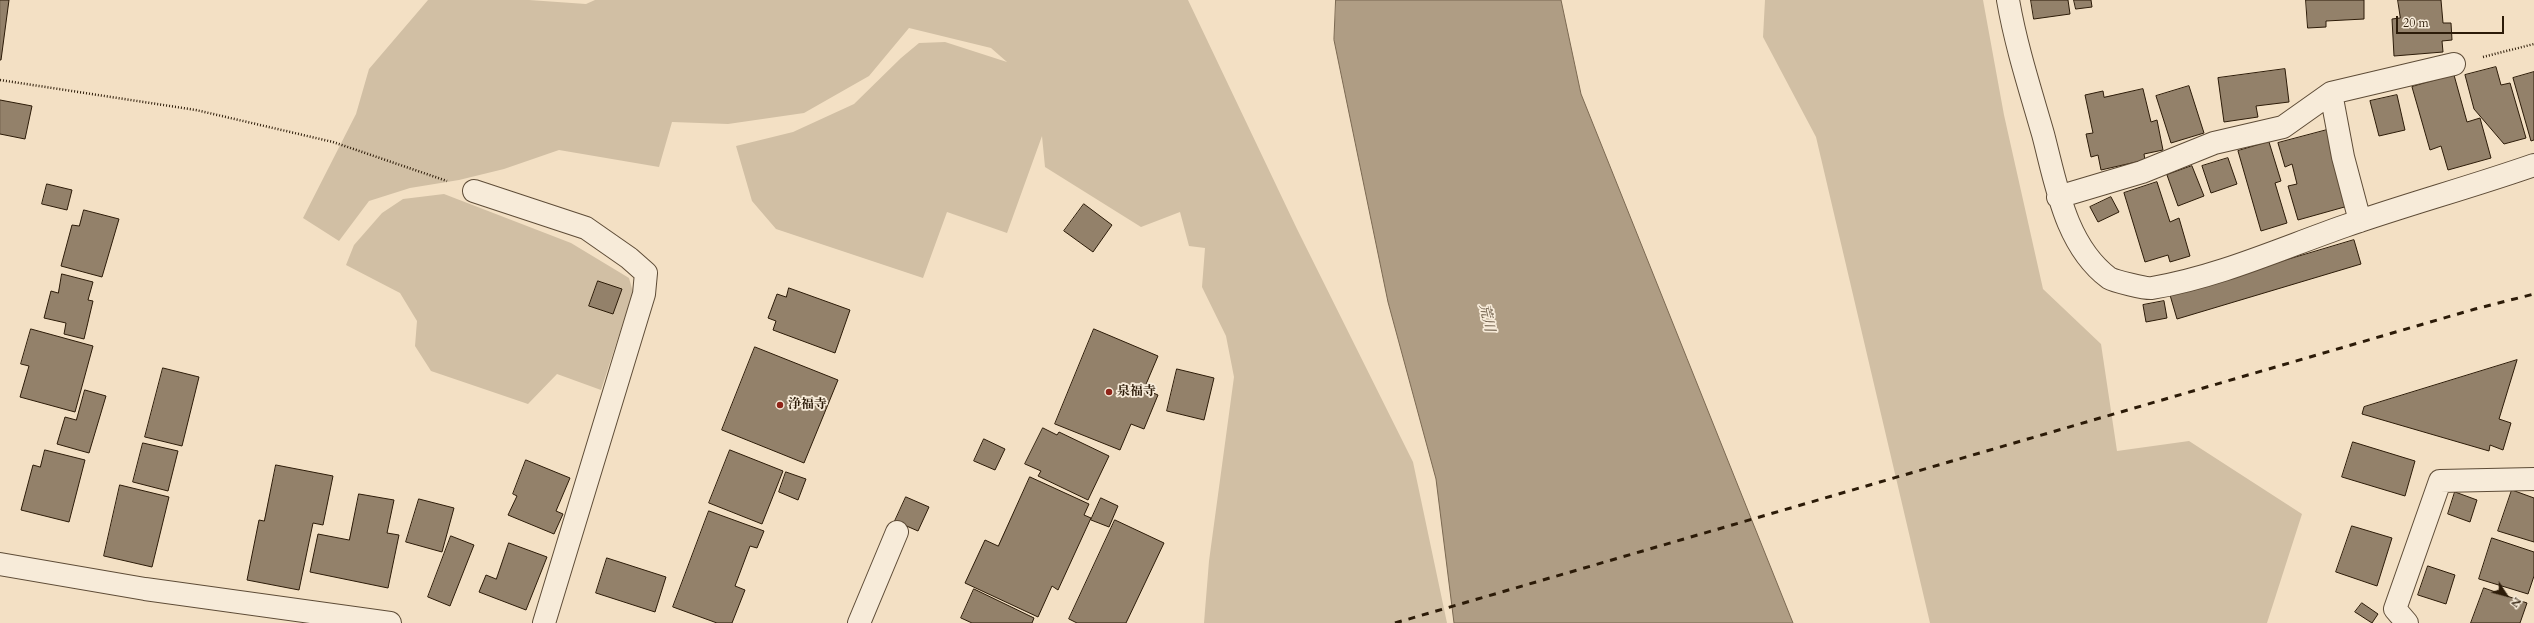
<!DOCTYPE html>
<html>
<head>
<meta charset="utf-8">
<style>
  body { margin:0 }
  #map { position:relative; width:2534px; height:623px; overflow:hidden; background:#f3e0c4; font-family:Cardo,serif }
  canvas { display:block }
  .north { position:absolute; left:2486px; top:575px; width:40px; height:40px; -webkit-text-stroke:3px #f7ebd9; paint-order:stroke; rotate:126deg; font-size:11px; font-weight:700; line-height:16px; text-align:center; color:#2c1b08 }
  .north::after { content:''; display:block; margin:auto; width:14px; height:18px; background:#2c1b08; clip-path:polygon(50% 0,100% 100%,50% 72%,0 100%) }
  .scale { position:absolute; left:2396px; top:16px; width:108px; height:18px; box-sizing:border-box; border:2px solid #2c1b08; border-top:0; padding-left:5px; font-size:12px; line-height:14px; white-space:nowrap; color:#2c1b08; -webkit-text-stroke:3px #f7ebd9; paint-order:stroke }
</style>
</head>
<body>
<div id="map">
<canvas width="2534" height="623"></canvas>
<div class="north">N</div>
<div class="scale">20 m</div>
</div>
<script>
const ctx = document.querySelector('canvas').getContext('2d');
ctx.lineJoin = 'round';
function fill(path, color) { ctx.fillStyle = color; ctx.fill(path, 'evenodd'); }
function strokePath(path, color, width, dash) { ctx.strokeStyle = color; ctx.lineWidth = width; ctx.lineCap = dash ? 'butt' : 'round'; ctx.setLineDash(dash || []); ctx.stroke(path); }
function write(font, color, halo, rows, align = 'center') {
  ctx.font = font + ' Cardo,"Noto Serif JP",serif'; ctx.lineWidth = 3.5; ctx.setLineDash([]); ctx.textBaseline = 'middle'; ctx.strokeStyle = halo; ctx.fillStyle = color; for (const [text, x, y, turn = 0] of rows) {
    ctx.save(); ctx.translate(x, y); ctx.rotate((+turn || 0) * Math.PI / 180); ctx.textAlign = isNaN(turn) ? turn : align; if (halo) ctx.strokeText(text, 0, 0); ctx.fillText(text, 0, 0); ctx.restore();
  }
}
fill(new Path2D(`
  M428,0h101l57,4 9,-4h593l109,229 116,233 34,161h-243l5,-62 25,-184 -8,-41 -24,-49 3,-39 -16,-2 -9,-34 -39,15 -96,-60 -3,-31 -35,97 -60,-21 -24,66 -147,-49 -24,-28 -16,-55 57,-14 61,-28 47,-46 18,-15 26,-1 62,20 -16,-14 -82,-20 -40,48 -65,37 -76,11 -56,-2 -13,45 -100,-17 -55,19 -45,11 -49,8 -41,13 -30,40 -36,-23 53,-104 13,-45z
  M1765,0h218l21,115 39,174 58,55 16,107 72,-10 113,73 -35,109h-337l-114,-486 -53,-100z
  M444,194l127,49 58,35 4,14 -32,98 -44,-16 -29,30 -97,-33 -16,-25 2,-25 -17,-28 -54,-28 8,-20 28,-32 21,-14z`), '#d1bfa4');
const water = new Path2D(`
  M1336,0h225l20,94 212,529h-339l-18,-144 -48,-177 -54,-262z`);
fill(water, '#af9d84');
strokePath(water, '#7b6952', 1);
const building = new Path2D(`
  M0,0h9l-8,60h-1z
  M2031,0h37l2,14 -36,5z
  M2074,0h17l1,7 -16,2z
  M2306,0h58v19l-38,2v6l-18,1z
  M2398,0h43l2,23h8l1,17 -10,1 1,11 -49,4 -2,-37 8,-1z
  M2496,67l5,18 9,-2 16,55 -22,6 -30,-35 -9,-34z
  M2285,69l4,33 -33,4 2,11 -34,5 -6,-44z
  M2534,72v68l-3,1 -18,-63z
  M2454,75l13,47 13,-4 11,40 -43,12 -7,-24 -11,4 -18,-63z
  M2189,86l15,47 -33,10 -15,-47z
  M2143,89l8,33 6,-2 6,30 -19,4 1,6 -44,10 -3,-15 -7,2 -5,-23 7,-1 -8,-38 18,-4 1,6z
  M2397,95l8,35 -26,6 -9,-35z
  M0,100l32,6 -7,33 -25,-5z
  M2327,130l21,76 -50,14 -10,-34 9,-2 -5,-20 -7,3 -7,-24z
  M2269,142l12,39 -6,2 12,40 -26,8 -23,-80z
  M2228,158l9,26 -26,9 -9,-27z
  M2192,166l12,30 -26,10 -11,-31z
  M2157,182l13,40 9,-4 11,38 -20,6 -2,-7 -23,7 -21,-69z
  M47,184l25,6 -5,20 -25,-6z
  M2111,197l8,15 -21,10 -8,-15z
  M1084,204l28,21 -19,27 -29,-21z
  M84,210l35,9 -17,58 -41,-11 11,-41 7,1z
  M2354,240l7,24 -184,55 -7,-24z
  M62,274l31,8 -5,18 5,1 -9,38 -20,-5 2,-11 -22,-5 7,-27 7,2z
  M598,281l24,8 -9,25 -24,-8z
  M789,288l61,22 -15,43 -62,-23 3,-9 -8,-3 9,-24 9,3z
  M2164,301l3,17 -21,4 -3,-17z
  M31,329l62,17 -18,66 -55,-15 9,-31 -8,-2z
  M1094,329l64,27 -14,33 14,6 -14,34 -13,-5 -11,26 -65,-26z
  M755,347l83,33 -34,83 -82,-33z
  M2517,360l-18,59 12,4 -8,27 -13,-5 -1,6 -127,-37 2,-7z
  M163,368l36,9 -17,69 -37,-9z
  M1177,369l37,9 -10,42 -37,-9z
  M85,390l21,6 -17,57 -32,-9 8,-27 11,3z
  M1043,428l14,7 2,-3 50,24 -21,44 -50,-24 3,-5 -16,-7z
  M984,439l21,10 -10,21 -21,-9z
  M2353,442l62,19 -10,35 -63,-19z
  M143,443l35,8 -10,40 -35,-9z
  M45,450l40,10 -16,62 -48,-12 12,-45 7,2z
  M730,450l53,21 -21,53 -53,-21z
  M526,460l44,18 -14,33 7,3 -9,20 -46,-19 9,-19 -4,-2z
  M276,465l57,11 -10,49 -10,-2 -14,67 -52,-10 12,-60 5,1z
  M786,472l20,7 -8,21 -19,-8z
  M1030,477l59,27 -5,11 7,3 -33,72 -6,-4 -14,31 -73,-34 20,-43 13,6z
  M120,485l49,12 -17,70 -48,-11z
  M2512,490l22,8v44l-36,-11z
  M2455,492l22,8 -7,22 -22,-8z
  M359,494l35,6 -7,33 12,2 -11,53 -78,-16 8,-38 31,6z
  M906,497l23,10 -11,24 -23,-10z
  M1101,498l17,8 -9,21 -18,-7z
  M419,499l35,9 -12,44 -36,-10z
  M709,511l55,20 -7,17 -7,-2 -15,40 10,4 -13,33h-15l-44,-16z
  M1115,520l49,23 -38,80h-49l-8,-4z
  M2352,526l40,12 -15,48 -41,-14z
  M451,536l23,9 -24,61 -22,-9z
  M2492,538l42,14v24l-6,18 -49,-15z
  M509,543l38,14 -21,53 -47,-18 7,-17 10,4z
  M607,558l59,19 -11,35 -59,-19z
  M2428,566l27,9 -9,29 -28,-9z
  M2484,588l43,15 -7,20h-49z
  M974,589l60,29 -2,5h-60l-11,-5z
  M2362,603l16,11 -6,9 -17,-11z`);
fill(building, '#93816a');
strokePath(building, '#2c1b08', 1);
const minor = new Path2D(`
  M2008,0c8,46 22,89 35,134 13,49 22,111 66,144 5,3 37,11 43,10 66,-11 130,-40 193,-62 63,-22 126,-39 189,-61
  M2331,93l12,64 17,64
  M474,191l112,37 43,30 17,15 -2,21 -100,329
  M2058,197l84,-25 72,-29 69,-16 48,-34 123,-29
  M0,564l145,25 245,34
  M859,623l38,-91
  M2407,623l-12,-14 45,-128 94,-2`);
strokePath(minor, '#5e4c37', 24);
strokePath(new Path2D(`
  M2483,57l51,-13
  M0,80l196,30 137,32 114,39`), '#2c1b08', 2.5, [1, 2]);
strokePath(minor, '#f7ebd9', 22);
strokePath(new Path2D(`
  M1395,623l1080,-314 59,-15`), '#2c1b08', 3, [7, 7]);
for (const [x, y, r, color] of [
  [1109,392,4,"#8f2418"],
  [780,405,4,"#8f2418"]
]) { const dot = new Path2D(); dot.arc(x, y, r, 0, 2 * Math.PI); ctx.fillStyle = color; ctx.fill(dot); strokePath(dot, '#f7ebd9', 1.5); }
write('bold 13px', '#2c1b08', '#f7ebd9', [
  ["泉福寺",1117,392],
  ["浄福寺",788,405]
], 'left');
write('italic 14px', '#604f3a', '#f7ebd9', [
  ["荒川",1486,318,77]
]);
</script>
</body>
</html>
